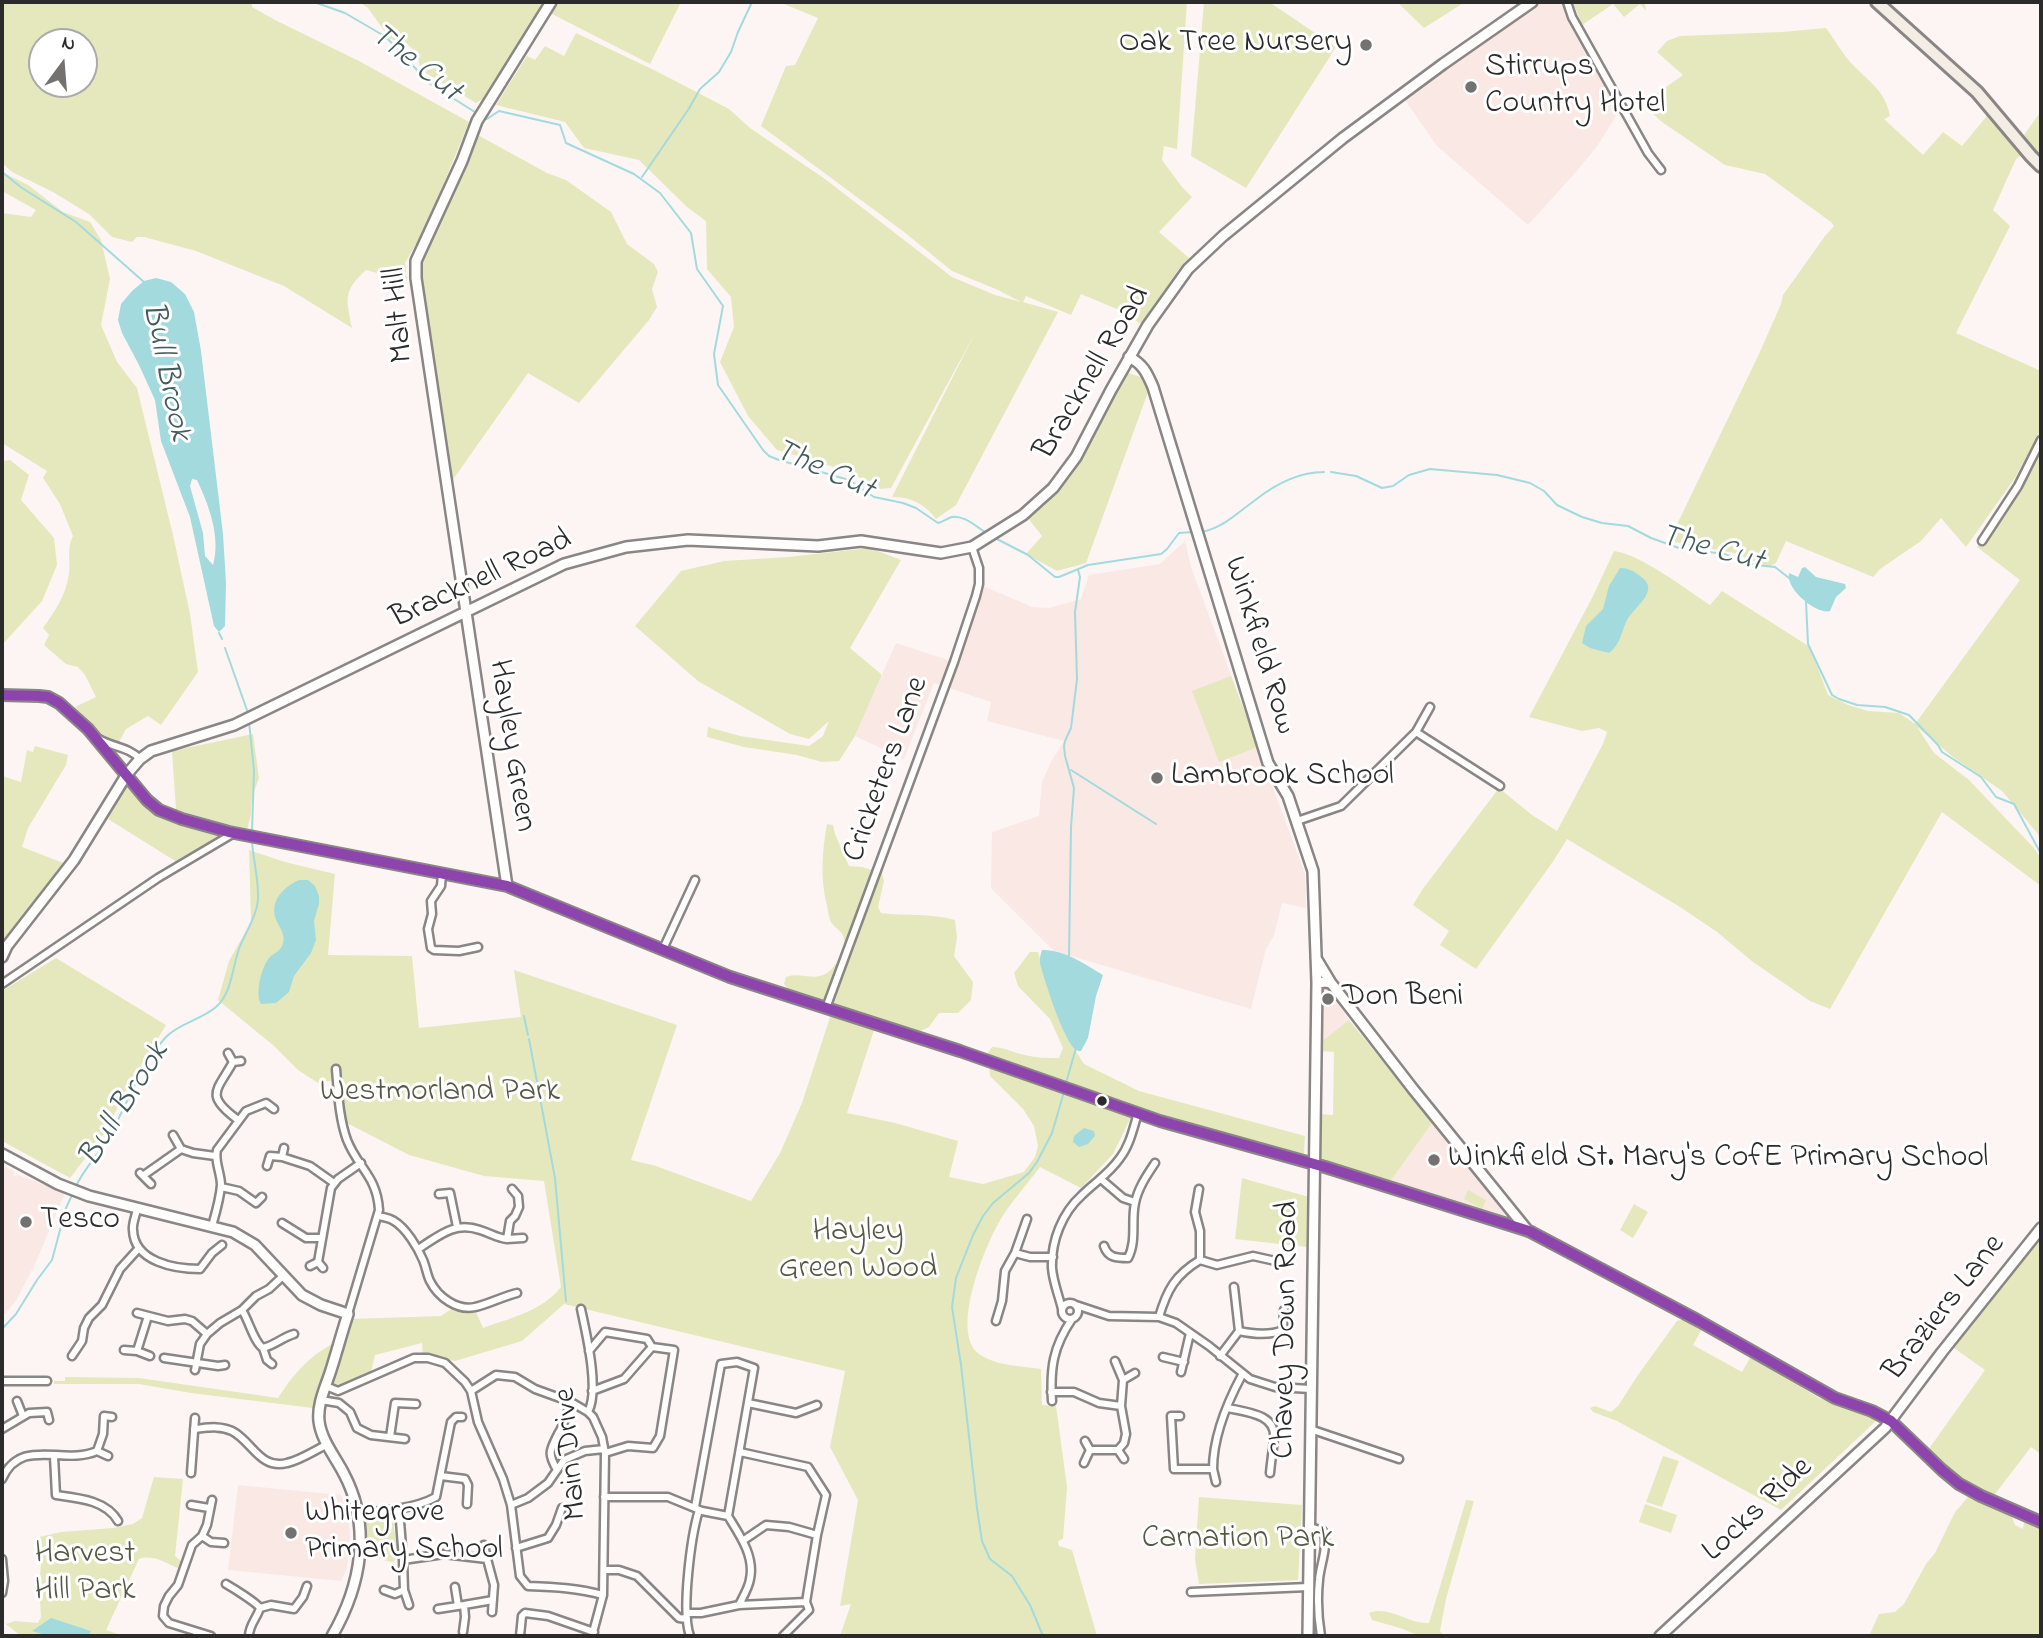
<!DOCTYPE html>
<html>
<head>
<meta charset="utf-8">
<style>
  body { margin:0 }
  #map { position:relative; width:2043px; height:1638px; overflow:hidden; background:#fcf5f4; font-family:"Indie Flower",sans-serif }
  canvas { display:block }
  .frame { position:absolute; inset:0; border:4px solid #2b2b2b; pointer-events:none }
  .north { position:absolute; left:28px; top:28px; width:70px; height:70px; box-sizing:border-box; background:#fff; border:2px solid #aaa; border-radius:50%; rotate:16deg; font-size:19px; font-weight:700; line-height:28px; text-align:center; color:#2b2b2b }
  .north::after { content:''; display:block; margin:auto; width:24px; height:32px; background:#747271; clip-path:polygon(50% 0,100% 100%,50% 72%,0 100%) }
</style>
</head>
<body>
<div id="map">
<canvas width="2043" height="1638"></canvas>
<div class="frame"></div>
<div class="north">N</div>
</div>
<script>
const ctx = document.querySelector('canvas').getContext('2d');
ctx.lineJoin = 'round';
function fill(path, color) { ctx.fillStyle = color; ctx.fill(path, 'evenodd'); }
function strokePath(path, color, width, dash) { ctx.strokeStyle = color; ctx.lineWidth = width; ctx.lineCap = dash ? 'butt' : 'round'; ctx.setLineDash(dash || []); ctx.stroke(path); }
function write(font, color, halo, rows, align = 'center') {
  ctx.font = font + ' "Indie Flower",sans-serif'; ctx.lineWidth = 6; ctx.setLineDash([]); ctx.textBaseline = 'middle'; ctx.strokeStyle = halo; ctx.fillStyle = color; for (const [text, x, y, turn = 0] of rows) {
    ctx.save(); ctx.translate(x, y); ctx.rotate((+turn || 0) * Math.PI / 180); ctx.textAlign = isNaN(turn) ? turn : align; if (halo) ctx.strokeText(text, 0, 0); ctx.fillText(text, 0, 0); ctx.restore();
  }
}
fill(new Path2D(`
  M1540,2h24l55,109 -21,34 -22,27 -48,53 -91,-79 -32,-46 69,-54z
  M1185,541l6,26 114,307 1,34 -24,-5 -8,32 -8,14 -15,60 -197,-58 -63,-63 1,-56 47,-16 3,-34 10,-22 12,-19 -77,-20 4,-19 -57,-19 -30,76 -49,-23 41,-93 58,19 25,-78 53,23 17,1 32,-9 8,-24 71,-11z
  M1321,985h7l12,15 -2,3 11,17 -28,22z
  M1433,1122l41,54 37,43 -122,-36z
  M2,1165l13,7 -2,4 5,-1 47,18 -29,69 -20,39 -14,16z
  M238,1485l103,10 7,19 2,21 -3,33 -6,13 -113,-11z`), '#fae8e4');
fill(new Path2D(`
  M2,2h250v5l25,14 82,40 110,61 -44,107 -20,34 2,18 -41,-11c-23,21 -20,28 -14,58l-68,-42 -88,-35 -52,-14h-7l-5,5 -20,-5 -23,-23 -36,-22 -41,-20 -10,-9zM42,42h42v42h-42z
  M359,2h185l-58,95 -10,6 -55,-33 -5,-18 -10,-9 -16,-4 -22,-31z
  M557,2h124l-31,62 -100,-51z
  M779,2h408l-10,147 -13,-3 -2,14 20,27 10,10 -33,35 30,26 -10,11 -38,55 -24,-15 -36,-15 -10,21 -45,-19 -3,6 35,10 -102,193 -20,14c-10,-14 -26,-23 -44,-22l83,-164 -84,155 -10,1 -34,-18 -70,-21 -29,-34 -28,-54 14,-35 -3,-30 -24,-28 -1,-48 -19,-14 -48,-47 -55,-12 -19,-26 -69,-17 31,-49 8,4 10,-14 19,10 12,-23 80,38 73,38 21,19 75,51 127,98 43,18 26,7 -23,-12 -46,-19 -48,-39 -143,-106 25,-60 9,-1 23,-47z
  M1204,2h65l67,45 -90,141 -55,-32z
  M1397,2h68l-41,26z
  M1573,2h72l1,9 -6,-7 -16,13 -11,-13 -31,21z
  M1826,28c9,12 16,25 26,36 17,18 33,26 38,52l-6,3 39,36 20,-23 19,14 29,-35 34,42 -9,6 -23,51 17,16 -54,107 85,38v58l-26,49 -49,69 -25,-29 -20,23 -41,28 -7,8 -87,-36 -10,22 -8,4 -34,-14 -65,-12 90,-187 22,-50 2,-9 42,-59 9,-10 -3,-4 -66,-48 -40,-9 -63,-43 -20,-18 41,-29 -26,-23 10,-11 13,-5 102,-4z
  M2041,111v47l-17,-23z
  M476,134l71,39 19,7 45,32 16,32 27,20 4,8 -6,17 5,18 -8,13 -70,83 -51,-30 -76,108 -33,-217z
  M2,172l26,13 35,27 27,10 11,18 9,39 -9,46 16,37 20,26 36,147 17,79 8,58 -37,53 -13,-9 -22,13 -8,15 -19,-12 -24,-25 21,-10 -11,-22 -7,-8 -12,-3 -22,-19 5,-10 -6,-7c12,-17 23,-33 26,-54 2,-14 -3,-25 4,-38l-13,-32 -17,-26 4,-7 -45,-28v-230l29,4 5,-7 -34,-19z
  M1128,373l16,5 4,14 -62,171 -29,8 -31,-17 16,-18 -15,-19 17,-11 26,-29z
  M2041,447v396l-3,-9 -36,-43 -49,-34 -36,-30 17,26 35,27 64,67 8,11v28l-99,-74 -112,197 -20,-8 -57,-39 -36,-30 -37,-25 -113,-68 -13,21 -78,109 -36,-24 9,-14 -36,-26 9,-15 77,-102 33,27 25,16 46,-87 4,-12 -8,-4 -17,3 -53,-14 64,-121 21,-45c26,3 73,39 96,54l12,-14 88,56 18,48 20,10 20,6 31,2 16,11 105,-144 -43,-33 55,-82z
  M10,460l19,15 -8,25 33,38 3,27 -15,36 -40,44v-184z
  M870,548l31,12 -51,88 31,26v3l-26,59 -16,25 -17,1 -25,-7 -53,-8 -37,-10 1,-10 32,9 69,10 14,-10 6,-15 -20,18 -19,-5 -92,-53 -63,-55 46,-55 43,-10 64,-4z
  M1231,676l27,71 -39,15 -27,-71z
  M253,734l6,44 -7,19 -1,17 -4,16 -71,-20 -4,-59z
  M35,746l33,9 -2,10 -38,63 -6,19 44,17 -60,76 -4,-1v-163l19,6 6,-32 6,2z
  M128,783l16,23 12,8 62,22 -38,28 -72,-45z
  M827,824l6,1 2,9 14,32 13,1 20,6 2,8 -6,26 3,6c25,3 50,0 74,7l2,18 -3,18 19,26 -2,18 -13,13h-19l-10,14 -11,5 -34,-10 -8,2 -29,89 48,10 63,18 -9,36 34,7 41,-12 11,-15 3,-11 -4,-20 -11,-17 -33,-33 -2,-23 4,-6c13,0 21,6 33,8 12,3 22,3 34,3l4,-10 -13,-29 -32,-33 -4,-13 16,-21h8l10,37 18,47 18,28 55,27 166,45 -1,19 -202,-58 -2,8 31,12 -18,37 -32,34 -41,-21c-14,19 -31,37 -42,57 -14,25 -48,108 -19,130 17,12 42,12 62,15l1,36 14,1 11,81 -4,52 -5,2 1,5 13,4 25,86h-257l11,-32 -11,2 18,-106 -28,-53 15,-76 -281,-67 -42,37 -67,20 -32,-5 -1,-13 -47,12 -4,17 -30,14 -7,-2 -2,-5 18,-60 91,-3 12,-8 23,4 7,16c29,-11 58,-16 78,-41l-17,-106 -60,-5 -75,-21 -64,-33 -4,-43 -23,4 -20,-13 -24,-24 -56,-46 11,-39 22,-39 -2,-72 36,12 50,12 -7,81 84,1 7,72 102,-11 -7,-47 163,55 -46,135 25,6 95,35 29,-48 22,-50 32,-98 -44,-13 -6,-8 2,-7c13,-5 25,3 37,-2 11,-4 19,-20 21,-31 2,-12 -8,-14 -13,-22 -2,-4 -3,-12 -4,-16 -7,-28 -5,-54 0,-82z
  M56,958l110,67 -35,57 -27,52 -34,44 -68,-37v-150z
  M1349,1020l84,102 -44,61 -70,-22 -1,-47 15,1 1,-63 -14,-1 1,-9z
  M1242,1178l67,19 -2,50 -72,-8z
  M1468,1190l18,10 -4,9 -18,-10z
  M1634,1204l14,8 -15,26 -13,-8z
  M2041,1238v216l-10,-7 -39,51 -36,-23 -28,-25 57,-80 -34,-24z
  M1683,1319l19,10 -9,16 49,27 9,-16 68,42 58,22 -96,90 -164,-89 -24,-9 -3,-4 5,-2 16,6 7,-6 20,-31 39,-54z
  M332,1344l-19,64 -122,-15 -52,-9h-85v-3h11v-4l74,1 139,20c14,-22 30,-41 54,-54z
  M1663,1456l16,5 -17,46 -16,-5z
  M154,1477l29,2 -8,77 7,6 -3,7c-12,-6 -27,-15 -40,-10l-33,71 18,6h-103l-15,-12 9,-3 23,2 3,-6 -2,-33 2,-19 -6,-27 26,-6 52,-4 20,-4 9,-6z
  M1199,1497l103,8 -4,75 -99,4 -4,-25z
  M1968,1497l44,20 3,8 8,4 1,-7 17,7v107h-172l10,-22 16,-2 9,-8 22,-40 9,-11 20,-41z
  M1466,1500l8,1 -28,98 -6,32 4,5h-25l-16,-7 -31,-9 -3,-7c20,-8 39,11 60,10z
  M1645,1504l32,11 -6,18 -32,-11z
  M392,1512l6,46 -5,4c-11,-1 -19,-7 -30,-9l2,-37z`), '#e5e8bd');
fill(new Path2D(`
  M156,278l15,4 14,12 9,18 7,39 22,183 3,49 -1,43 -6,6 -5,-6 -24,-109 -29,-76 -6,-41 -16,-35 -17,-32 -4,-13 3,-16 11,-13 12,-10zM192,479l5,1c12,26 24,57 16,85l-8,-9 -2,-23 -13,-47z
  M1805,567l11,10 29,7 1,4 -10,9 -6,14c-13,4 -45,-22 -41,-38l9,4 4,-9z
  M1620,568c8,0 14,3 20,8 22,14 -6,31 -13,44 -6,13 -7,25 -18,33l-19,-5 -8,-5 4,-17 17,-17 6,-23z
  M299,880h9l7,6 4,10v8l-5,17 2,19 -5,13 -17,23 -5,16 -13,11 -15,1c-6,-10 0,-36 8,-46 5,-6 12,-6 14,-15 3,-9 -5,-17 -8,-26 -4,-18 9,-30 24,-37z
  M1042,950c21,-1 43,14 61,25l-7,21 -8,42 -7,13c-1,0 -3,0 -5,-1 -12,-8 -31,-68 -35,-83 -2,-6 -1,-11 1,-17z
  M1084,1128l10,3 1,5 -7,8 -9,3 -6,-5 1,-6z
  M51,1618l40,13 -2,5h-40l-17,-5z`), '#a3dadd');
strokePath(new Path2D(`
  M314,2l31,11 41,24 43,46 49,31
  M482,117l5,2 12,-8 61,14 6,18 68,31 26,19 31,40 6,36 26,37 -9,48 4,31 45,65 6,6 10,4 70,20 25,17 29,6 13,5 22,15c4,-1 7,-3 11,-5 12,-6 29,10 39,16
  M2,172l20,16 54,34 68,60
  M642,177l46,-67 12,-21 19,-17 12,-20 7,-20 14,-30
  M1331,472l25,4 26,12 11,-2 16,-11 21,-6 67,6 33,8 14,8 13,14 25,12 20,6 26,3 23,12 28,10 45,6 32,11 19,2 14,11
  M1202,532c22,-5 34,-18 52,-31 20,-16 44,-29 70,-29
  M993,537l35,18 27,22h4l29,-12 73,-11 6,-5 12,-16 14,-1
  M1806,602l2,42 24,51 7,4 18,6 28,2 24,8 29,30 4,7 39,25 15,20 18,7 27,50
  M219,633l3,6
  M225,648l23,65
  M249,722l5,48 -2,62
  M1071,770l85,54
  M1069,956l2,-129 3,-39 -9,-32 -1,-10 1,-5 6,-13 6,-49 -2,-67 5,-35 -2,-7
  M524,1016l4,19
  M529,1039l26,139 11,123
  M1066,1083l10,-35
  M75,1188c9,-20 25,-35 35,-53 18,-32 30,-70 56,-98 13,-14 35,-17 50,-30 16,-14 16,-39 23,-58 6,-16 18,-33 19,-50 1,-19 -5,-39 -6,-58
  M2,1329l14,-15 21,-34 15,-20 14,-52 7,-15
  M1043,1636l-13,-31 -18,-29 -22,-17 -8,-18 -5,-33 -16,-143 -9,-58 4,-29 17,-43 10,-19 10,-13 36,-30 8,-11 15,-29 12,-41`), '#a3dadd', 2);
const street = new Path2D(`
  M1567,2l5,15 76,136 13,17
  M1982,541l36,-55 23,-46
  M1416,732l84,54
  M99,739c13,8 30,8 41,20
  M1297,821l44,-15 75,-74 14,-25
  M442,874l-1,12 -10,15 1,13 -4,15 3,19 3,2 25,1 19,-4
  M663,949l32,-69
  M2,984l156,-106 76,-45
  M826,1008l128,-346 22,-66 3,-12v-16l-7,-21
  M228,1053l5,9 8,-1
  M233,1062c-16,29 -29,33 5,58
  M336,1069c2,23 3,49 11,71 11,28 30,36 32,70l-31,104
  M173,1135l8,14
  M284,1148l-2,9 28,9 24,17
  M267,1166l3,-10 12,1
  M140,1173l11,11
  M144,1175l37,-26 12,4 22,3
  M1102,1180l21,18 12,4
  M221,1187l18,4 17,12 6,-6
  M1199,1189l-4,23 5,19v29
  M439,1194l11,-1 7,34
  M137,1209c-1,6 -5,15 -4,21 1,32 42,39 67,39l12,-16 10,-8
  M378,1216c5,1 12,2 16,5 12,7 24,27 29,39 3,7 4,15 7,21 8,16 27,30 45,26 11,-2 29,-11 42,-14
  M282,1223l24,15h16
  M212,1226c4,-14 8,-27 9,-41 0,-12 -7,-24 -4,-35l29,-39 20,-8 8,6
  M507,1239l16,-1
  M1104,1246c4,12 13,12 24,12 9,-17 3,-37 7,-55 3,-15 12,-28 20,-40
  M418,1249c21,-13 36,-28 62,-19 10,3 17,8 27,9l3,-18 5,-5 4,-9 -1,-11 -6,-7
  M1015,1253l12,-34
  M318,1262l13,-74 7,-9 23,-16
  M310,1266l8,-4 5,6
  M1234,1287l5,44c14,3 30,5 44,-1l1,-20
  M1062 1311a8 8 0 1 1 16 0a8 8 0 1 1-16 0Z
  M1076,1305l33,11 50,1 17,6 33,23 41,33 25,8 36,2
  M581,1309c5,24 19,81 7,103
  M1062,1309c-3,-13 -9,-27 -10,-41 -1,-27 10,-55 30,-73 14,-14 26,-20 38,-37 10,-13 13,-29 18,-45
  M242,1310c7,11 12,32 21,38l4,12 5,4
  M137,1313l31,8 17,-2 7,2 15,13
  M1159,1317c8,-27 16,-42 41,-57l17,5 36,-9 27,6
  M996,1321l6,-20 3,-30 10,-18 15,4h23
  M263,1348c12,-3 20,-11 31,-14
  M124,1350l13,1 11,-35
  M137,1351l13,5
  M589,1351l16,-19 42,7 5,8
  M72,1356l10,-15 2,-13 5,-10 13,-13 18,-36 19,-21
  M1220,1356l19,-25
  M1163,1357l21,5
  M164,1358l54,8 7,-1
  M1115,1361l8,19 12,-7
  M195,1370l5,-26 7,-10 13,-11 22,-13 14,-14 13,-7 14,-13
  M1181,1372l9,-39
  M1123,1380l-2,26 5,28 -2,9 -6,7 6,9
  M2,1381h45
  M326,1386l12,5 76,-33h14l17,5 20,19 6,9 7,31 25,57 8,26 9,71 8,10c26,1 50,2 75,9
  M471,1391l25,-16 19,2 20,12 36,13 17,10 5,5 9,20 3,16 -2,142 -11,41
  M592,1391l32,-12 28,-32 22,3 -14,86 -7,12 -25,-2 -23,7
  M1051,1392h23l25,11 22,3
  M321,1400l18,3 11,9 7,16 14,7 34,4
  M17,1401l6,15
  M1052,1401c-2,-33 1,-54 20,-82
  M748,1403l48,10 21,-8
  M1228,1408c18,4 49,6 46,31 -1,11 -3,22 -4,34
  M1180,1416h-9l3,53h39c0,-32 14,-66 29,-94
  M2,1429l27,-16 18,-1 2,8
  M194,1429c12,-1 26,-4 38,2 20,10 28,39 55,32 14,-3 28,-13 41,-19
  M1310,1429l89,30
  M390,1437l5,-34 21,1
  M1090,1450h28
  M97,1451l11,5
  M740,1452l68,15 18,28 -9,40 -11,67 3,8 -26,26
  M54,1456l2,39c22,3 50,5 62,26
  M1084,1463l6,-13 -5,-9
  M1213,1469l3,13
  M557,1470c-10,-17 -7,-20 1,-36 6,-9 9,-21 13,-32
  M191,1473l4,-55
  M441,1476l24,3 3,6 -1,19
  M2,1479c19,-43 61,-13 95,-28l6,-17 1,-18 8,1
  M604,1497h64l34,14 26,5c11,18 27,40 22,63 -1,8 -7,18 -11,26
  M191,1505l18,3
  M511,1505l17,-7 20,-15 16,-23 21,-9 19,-2
  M695,1507l26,-143 16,-2 17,6 -26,148
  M399,1508l4,52 1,30 5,15
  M359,1513c25,-2 55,-4 77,-16l15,-75 5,-5h6
  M1310,1527l13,4c6,15 -3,34 -4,49 -2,19 -1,38 2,56
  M202,1536l9,6 13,1
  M744,1540l22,-15 23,2 28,8
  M484,1545l3,14
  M516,1548l32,-10 8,-13 6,-17
  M2,1559l2,22 -2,12
  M403,1560l41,-6 43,5 7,26 -2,27
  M604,1570h15l18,6 42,42 8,1
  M226,1584c7,4 31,19 34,24
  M455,1587l3,19
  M384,1590l11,4 9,-4
  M1191,1592l117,-5
  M260,1608l11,-3 23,4 9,-12 4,-11
  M438,1609l26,-4
  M687,1613h14l38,-8 67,-3
  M463,1632l2,-15 -1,-12 29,-5
  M211,1636l-42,-13 -6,-7 1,-10 5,-10 9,-11 14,-40 10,-9 5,-11 5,-25
  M249,1636c0,-11 8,-18 11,-28
  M520,1636l2,-20 3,-3 23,3 46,16
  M690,1636c-9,-24 1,-100 9,-126`);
const secondary = new Path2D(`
  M1129,357c14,7 18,16 24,30l115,376 20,33 25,75 4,112 -9,653
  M2,695l37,1 9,1 11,6 29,26 59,71 12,10 23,9 47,13 278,54 223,91 230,74 200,70 165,46 204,64 170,90 136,77 37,13 19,10 51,49 17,14 22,12 60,26
  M507,886l-91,-608v-17l46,-100 15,-40 74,-119
  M2,957l5,-11 67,-86 53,-86 13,-15 11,-8 83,-26 330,-161 62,-17 62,-7 130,6 43,-5 80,12 31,-6 51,-32 30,-27 23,-31 35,-67 37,-65 40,-56 35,-33 120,-98 100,-74 89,-62
  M1316,958l15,25
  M1317,983l9,-1 5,1 82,106 115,142
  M2,1154l56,30 31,12 144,36 22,13 47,50 19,10 27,9c-6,18 -11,37 -17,56 -5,16 -14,34 -12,51 2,19 17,37 25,53 28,53 17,112 -12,162
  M1660,1636l225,-208 57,-76 99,-124`);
const primary = new Path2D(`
  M1877,2l100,90 54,64 10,10`);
strokePath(street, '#898685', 11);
strokePath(secondary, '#898685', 14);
strokePath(primary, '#898685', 16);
strokePath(street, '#fffefd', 6);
strokePath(secondary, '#fffefd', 9);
strokePath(primary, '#f3ede5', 10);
strokePath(new Path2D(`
  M2,695l37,1 9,1 11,6 29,26 59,71 12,10 23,9 47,13 278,54 223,91 230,74 200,70 165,46 204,64 170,90 136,77 37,13 19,10 51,49 17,14 22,12 60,26`), '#8e44ad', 10);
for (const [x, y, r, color] of [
  [1366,45,7,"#747271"],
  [1471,87,7,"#747271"],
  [1157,778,7,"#747271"],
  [1328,999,7,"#747271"],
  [1102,1101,6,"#2b2b2b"],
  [1434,1160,7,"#747271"],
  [26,1222,7,"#747271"],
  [291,1533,7,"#747271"]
]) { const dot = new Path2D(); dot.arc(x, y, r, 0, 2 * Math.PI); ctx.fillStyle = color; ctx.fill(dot); strokePath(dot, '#fff', 2.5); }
write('32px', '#2b2b2b', '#fff', [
  ["Oak Tree Nursery",1352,45,"right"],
  ["Stirrups",1485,69],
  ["Country Hotel",1485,106],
  ["Lambrook School",1171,778],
  ["Don Beni",1342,999],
  ["Winkfield St. Mary's CofE Primary School",1448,1160],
  ["Tesco",40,1222],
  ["Whitegrove",305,1515],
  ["Primary School",305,1552]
], 'left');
write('32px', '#2b2b2b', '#fff', [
  ["Malt Hill",401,315,-95],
  ["Bracknell Road",1094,374,-59],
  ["Bracknell Road",482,581,-25],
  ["Winkfield Row",1258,646,73],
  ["Hayley Green",510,746,81],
  ["Cricketers Lane",888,770,-70],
  ["Braziers Lane",1946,1309,-52],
  ["Chavey Down Road",1288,1330,-89],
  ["Main Drive",573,1454,-95],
  ["Locks Ride",1759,1511,-43]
]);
write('32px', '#555844', '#fff', [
  ["Westmorland Park",440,1094],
  ["Hayley",858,1234],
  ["Green Wood",858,1271],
  ["Carnation Park",1238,1541],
  ["Harvest",85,1556],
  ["Hill Park",85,1593]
]);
write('italic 33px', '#445c5d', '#fff', [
  ["The Cut",414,65,38],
  ["Bull Brook",164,372,78],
  ["The Cut",823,472,24],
  ["The Cut",1711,551,15],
  ["Bull Brook",126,1106,-58]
]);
</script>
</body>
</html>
